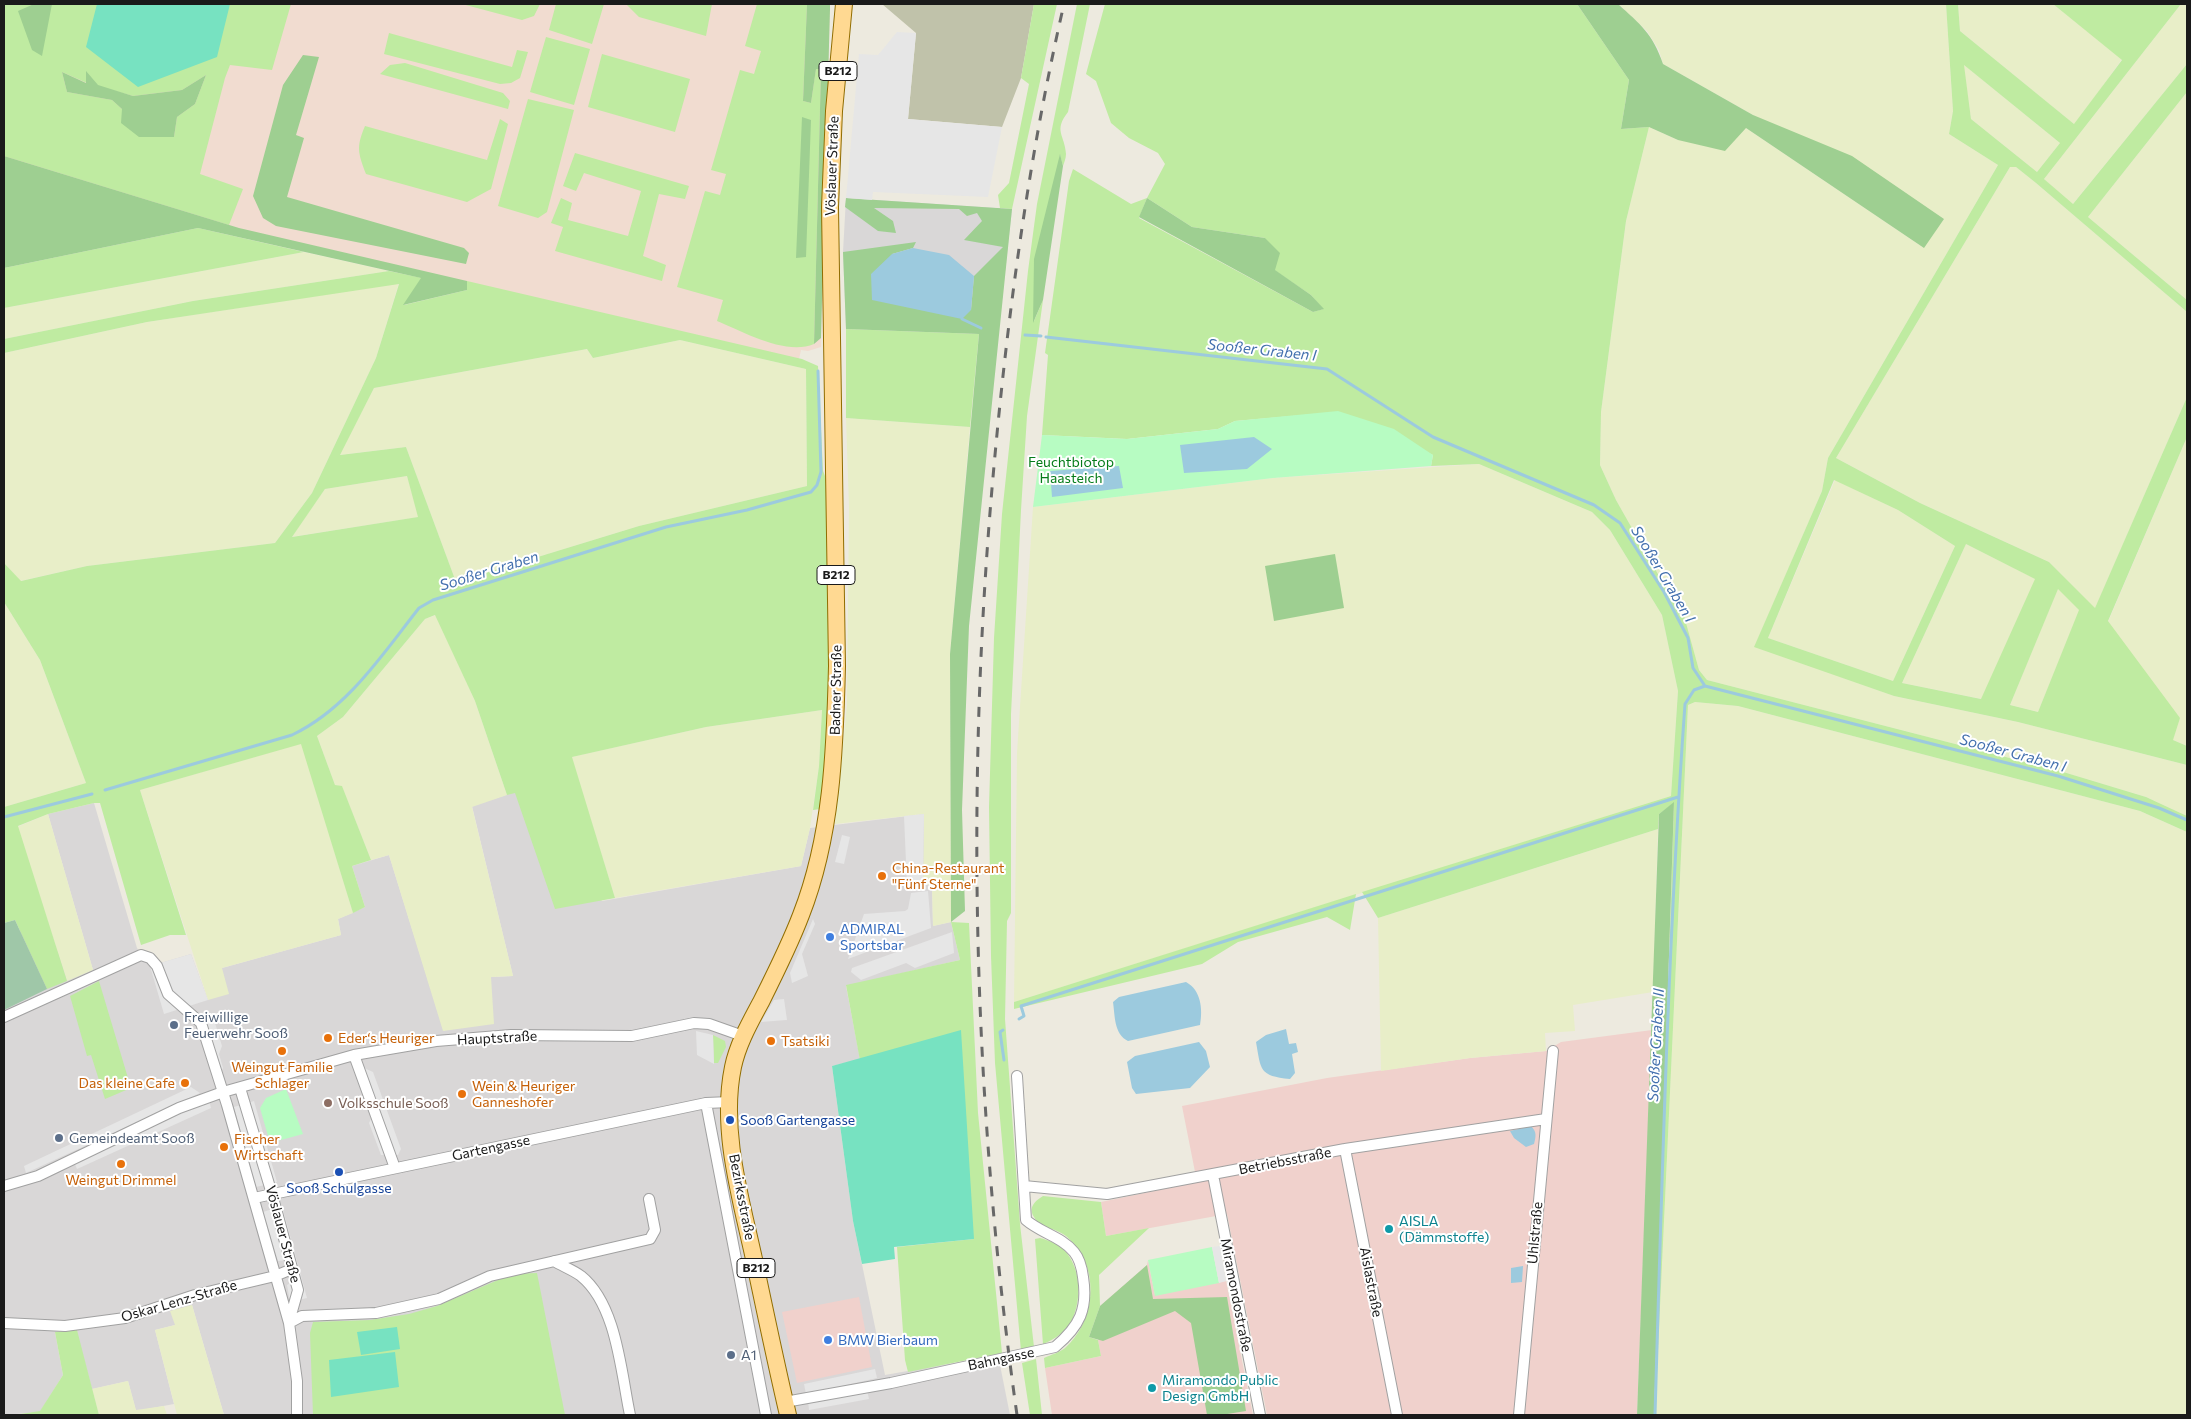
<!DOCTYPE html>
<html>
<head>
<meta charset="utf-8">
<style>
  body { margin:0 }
  #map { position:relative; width:2191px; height:1419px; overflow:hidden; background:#edeadf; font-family:Commissioner,sans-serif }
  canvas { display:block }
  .frame { position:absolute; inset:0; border:5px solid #1a1a1a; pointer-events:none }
</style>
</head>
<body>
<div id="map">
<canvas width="2191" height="1419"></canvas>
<div class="frame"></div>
</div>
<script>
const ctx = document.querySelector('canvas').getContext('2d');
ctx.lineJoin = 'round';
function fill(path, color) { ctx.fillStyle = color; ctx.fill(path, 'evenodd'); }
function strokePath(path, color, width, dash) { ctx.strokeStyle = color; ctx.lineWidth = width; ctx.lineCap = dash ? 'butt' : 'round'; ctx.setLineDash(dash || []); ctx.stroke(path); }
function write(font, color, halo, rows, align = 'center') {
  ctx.font = font + ' Commissioner,sans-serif'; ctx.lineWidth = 4; ctx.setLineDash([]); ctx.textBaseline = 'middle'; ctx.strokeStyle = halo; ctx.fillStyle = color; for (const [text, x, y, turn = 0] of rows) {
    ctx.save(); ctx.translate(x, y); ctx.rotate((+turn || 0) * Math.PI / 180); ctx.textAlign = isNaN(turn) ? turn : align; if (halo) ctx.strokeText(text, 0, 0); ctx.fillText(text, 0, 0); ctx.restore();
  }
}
fill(new Path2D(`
  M846,198l166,11 -13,118 -153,2 -3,-77z
  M515,792l87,109 199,-35 9,-38 114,-14v70h8l1,42 18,-4 9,38 -114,26 14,73 -28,7 21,155 32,154 113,-20 12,60h-786l-32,-110 -17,20 -20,5 19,74 -38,7 -8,-30 -36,8 -16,-59 -21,2 8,43 -23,37 -36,3v-492l89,47 -45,-156 46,-11 43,145 13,18 41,-12 17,46 14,-32 119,-33 -3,-16 27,-12 -13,-41 37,-11 55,176 47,-54 22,-1 -41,-170z`), '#d9d7d7');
fill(new Path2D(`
  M1652,1030l-15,385h-370l-40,-201 -121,22 -5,-34 96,-20 -15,-76 145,-28 143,-20 76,-7 15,-9z
  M1148,1260l7,35 71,-14 27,134h-201l-7,-47 56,-12 -3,-16 2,-34 47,-41z
  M859,1297l13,70 -75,16 -15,-71z`), '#f0d1cc');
fill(new Path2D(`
  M4,4h826l-9,343 -13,4 -7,-1 -2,9 -602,-134 -193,-3z`), '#f1dcd0');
fill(new Path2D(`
  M882,4h152l-13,74 -19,49 -94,-8 8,-86z`), '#c0c2aa');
fill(new Path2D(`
  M1618,4h328l7,107 -4,23 49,31 -170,293 -6,33 -67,155 139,50 124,26 169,43v51l-41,-19 -86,-26 -353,-91 -8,-10 -16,-58 -16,-22 -51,-90 -16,-35 1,-53 25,-191 23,-94 29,13 68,-12 178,120 -171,-133 -90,-51 -4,-14 -12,-19z
  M1958,4h95l69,55 -47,66 -115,-94z
  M2181,4h6v60l-115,141 -28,-26z
  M1963,64l97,79 -23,29 -66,-53z
  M2187,92v208l-99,-83z
  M2010,167h6l20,16 151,129v85l-92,212 -46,-47 -129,-59 -84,-45z
  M304,252l85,19 -196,30 -189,38v-31z
  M399,283l-23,75 -64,135 -37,50 -188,23 -67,15 -16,-18v-210l143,-31z
  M680,340l126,29 1,117 -168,40 -183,56 -50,-135 -67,8 35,-67 213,-39 6,9z
  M846,418l124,9 -20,227 1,268 -18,4 -1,-41 -9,-1 1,-70 -89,10 12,-119 2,-198z
  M2187,437v309l-14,-6 -65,-118z
  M1479,464l113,48 18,18 52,85 16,76 -7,105 -657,206 3,-249 16,-246 240,-29z
  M407,476l12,41 -128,20 34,-48z
  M1835,480l63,30 57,36 -62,135 -125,-43z
  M1966,544l70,35 -54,120 -80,-16z
  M2058,588l22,22 -42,102 -28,-7z
  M4,602l36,58 46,123 -82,24z
  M436,615l39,86 32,94 -35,12 41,169 -22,1 3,47 -51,7 -54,-176 -18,5 -29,-73 -7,-2 -18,-49 26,-19 82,-98z
  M1695,702l43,4 402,105 47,21v583h-532l33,-710z
  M822,710l-3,56 -9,62 -9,38 -186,32 -44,-141 135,-30z
  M302,743l51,170 -15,6 3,16 -119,33 7,26 -21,6 -68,-210z
  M48,814l45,156 -26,11 -50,-154z
  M1658,829l-5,163 -80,13 2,26 -30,2 1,18 -76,7 -89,13 -3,-153z
  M192,1305l32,110h-47l-22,-85 20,-5 -5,-14z
  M128,1381l8,29 28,-4 3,9h-68l-7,-26z`), '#e8eec8');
fill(new Path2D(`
  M4,4h287l-19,66 -42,-5 -5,13 -25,96 43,15 -14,36 -225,-69zM62,72l25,11 46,13 49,-6 24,-15 -11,29 -18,13 -3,20 -52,-28 -10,-9 -45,-8z
  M462,4h78l-6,12 -12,4z
  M556,4h48l-12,40 -43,-14z
  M626,4h86l-6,32 -67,-19z
  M757,4h50l-4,97 8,2 5,-35 5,1 -7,275c-28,12 -70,-12 -97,-23l6,-21 -46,-13 28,-96 15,4 6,-21 -15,-4 29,-100 14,4 7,-23 -16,-5z
  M1034,4h23l-45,205 -12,-1 -2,-13 11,-12 20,-99 -8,-6z
  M1077,4h13l-22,108c-15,19 -3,23 -2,42 0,4 -2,9 -3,12l-3,-11 -26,166 9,-21 -16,116 -6,94 -10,204v199l-4,8 -2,98 15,205 14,123 -13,4 -26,-288 -4,-107 -2,-149 5,-169 8,-124 26,-243 9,-67z
  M1105,4h472l52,76 -8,49 28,-2 -23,94 -25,191 -1,53 16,35 51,90 16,22 16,58 8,10 353,91 86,26 41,19v16l-47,-21 -402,-105 -43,-4 -7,3 -33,710 19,-612 -15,11 -1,15 -280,89 -16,-26 309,-96 7,-105 -16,-76 -52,-85 -18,-18 -113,-48 -48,2 2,-11 -95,-43 -103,9 -17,8 -91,10 -85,-4 6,-80 -3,-2 24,-172 4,-12 58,35 16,-6 18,-34 -7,-11 -29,-15 -18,-15 -15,-42 -10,-7zM1147,198l45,29 73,11 9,32 37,25 12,14 -10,3 -174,-94z
  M1946,4h12l2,27 114,93 48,-64 -69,-56h128l-137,175 29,25 114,-140v28l-99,125 99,83v12l-151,-129 -20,-16h-6l-174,291 84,45 129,59 46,46 92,-211v40l-79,184 72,97 -7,22 14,6v19l-169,-43 -124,-26 -140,-49 68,-156 6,-33 170,-293 -49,-31 4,-23zM1964,65l96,78 -23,29 -66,-53zM1834,480l64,30 57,36 -62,135 -125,-43zM1966,544l69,35 -54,120 -79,-16zM2058,589l21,21 -41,102 -28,-7z
  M389,33l123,34 5,-17 11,2 -8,26 -9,5 -11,1 -116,-30z
  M546,37l44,12 -16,56 -44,-13z
  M602,54l88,25 -15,53 -87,-25z
  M405,63l98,30 7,8 -2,8 -128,-35 10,-9z
  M528,99l46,11 -27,102 -9,6 -40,-12z
  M500,119l8,5 -17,65 -24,13 -101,-28c-8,-21 -10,-27 -1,-48l122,34z
  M575,153l114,33 -4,13 -26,-5 -16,62 23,9 -4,16 -107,-30 8,-24 -12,-4 10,-25 11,5 -4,17 60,16 13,-45 -57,-18 -8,18 -13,-5z
  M198,228l106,24 -300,56v-40z
  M389,271l33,7 -18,27 63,-15v-9l335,78 16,7 5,105 4,10 3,141 -2,127 -8,60 -7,1 6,-44 3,-56 -116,17 -134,30 43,141 -60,11 -40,-116 -8,2 -32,-94 -40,-86 -10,4 -82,98 -26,19 18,49 7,1 29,74 -19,6 13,41 -12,6 -52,-169 -161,46 46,145h-16l-29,10 -41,-142h-6l-46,11 -30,12 49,155 -20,8 -32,-69 -11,3v-116l82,-24 -46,-123 -36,-58v-39l17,18 66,-15 188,-23 37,-50 64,-135 23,-74 -252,38 -143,31v-14l189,-38zM680,340l126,29 1,117 -168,40 -183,56 -50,-135 -66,8 34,-67 213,-39 6,9zM407,476l11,41 -126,20 33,-48z
  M846,329l133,5 -9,93 -124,-9z
  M1356,894l-6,36 -23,-13 -89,25 -36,22 -188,45v-7z
  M951,922l18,1 9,190 24,240 -94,19 -3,-12 -8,-113 77,-8 -113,-173 -15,-81 114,-25z
  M99,981l32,107 -26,11 -14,-44 -4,1 -17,-60z
  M713,1035l12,6 1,6 -8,16h-4z
  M1043,1196l58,6 5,34 43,-8 -50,47 1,31 -11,31 9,3 3,16 -56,12 -1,-10c7,-3 16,-6 21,-10 29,-25 35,-75 9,-104 -3,-3 -7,-8 -11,-10 -9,-6 -23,-6 -29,-17 -6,-10 1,-16 9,-21z
  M1040,1238c8,2 18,6 24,12 17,17 18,49 8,70 -5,11 -18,20 -29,24l-8,-105z
  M537,1273l28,142h-252l-3,-82 3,-11 57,-2 39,-6 28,-8 75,-32z
  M77,1330l22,85h-85l26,-4 23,-36 -8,-43z
  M1036,1359l6,56h-12l-8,-52z`), '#bfeba1');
fill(new Path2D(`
  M34,4h18l-10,52 -10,-6 -14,-39z
  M807,4h23v5l-9,329 -7,6 7,-275h-5l-5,34 -8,-2z
  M1577,4h41c22,20 35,30 45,60l90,51 99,41 92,63 -20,29 -178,-120 -21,23 -47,-11 -29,-13 -28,2 8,-49z
  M303,55l16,2 -23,78 8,3 -17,59 177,51 5,5 -3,11 -190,-38 -13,-8 -10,-22 30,-111z
  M86,71l12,14 35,11 49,-6 24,-15 -11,29 -18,13 -3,20h-35l-18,-14 1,-14 -10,-9 -45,-8 -5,-20 24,11z
  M802,117l9,3 -5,137 -10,1z
  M1060,154l3,12 -20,134 -10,23 1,-64z
  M4,156l235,72 228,53v9l-64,15 18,-27 -223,-50 -194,40z
  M846,198l166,11 -43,417 -7,184 3,101 -14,11 -1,-268 29,-320 -133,-5 -3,-77 73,-10 -3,6 -21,6 79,56 3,-34 29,-29 -39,-7 18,-19 -5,-8 -10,3 -8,-7 -85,-1 19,13 3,12 -18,-2 -33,-24z
  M1147,198l45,29 73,11 15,15 -5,17 36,25 13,14 -11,3 -174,-95z
  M1335,554l9,54 -70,13 -9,-55z
  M1674,802l-20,613h-17l22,-601z
  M1147,1265l6,34 74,-2 19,114 -25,4h-14l-16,-92 -16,-12 -72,30 -14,-4 11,-31z`), '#9ecf91');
fill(new Path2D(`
  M15,920l32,69 -43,21v-87z`), '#9fc7a8');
fill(new Path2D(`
  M1338,411l56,18 39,26 -2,11 -158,12 -240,29 9,-72 85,4 91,-10 17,-8z
  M286,1089l17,45 -33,9 -10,-35 6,-10z
  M1212,1247l7,36 -64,13 -7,-36z`), '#b7fcc2');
fill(new Path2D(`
  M97,4h133l-13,53 -79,30 -52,-40z
  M961,1030l13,209 -80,8 1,12 -33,5 -9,-43 -21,-155z
  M397,1327l3,22 -39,6 -4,-23z
  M395,1352l4,35 -68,10 -2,-37z`), '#77e2c1');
fill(new Path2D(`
  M897,32l19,1 -8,86 94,8 -14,70 -115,-5 -1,8 -26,-2 13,-144 19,1z
  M924,814l-1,70 -16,1 -3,-69z
  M842,835l8,2 -6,27 -9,-2z
  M928,891l3,37 -83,31 16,-45 41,-3 3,-2 3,-16z
  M813,919l2,5 -13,30 6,22 -16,7 -2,-10z
  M952,932l2,21 -39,15 -9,-5 -45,17 -10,-8 1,-4z
  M191,954l17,46 -44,14 -14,-48z
  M784,999l3,21 -26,2 13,-22z
  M212,1013l10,33 -3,8 4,14 -3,6 -18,-58z
  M696,1031l17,4 1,29 -17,-9z
  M362,1067l11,5 28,77 -3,6h-17l-12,-32 4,-8 -1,-5 -5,-3 -10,-28z
  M191,1087l9,6 -174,80 -2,-7z
  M209,1100l2,8 -134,61 -3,-7z
  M254,1101l23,81 -21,5 -22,-80z
  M282,1206l25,92 -17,4 -3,-17 8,-5 -6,-20 -11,1 -15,-49z
  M1220,1246l6,35 -7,2 -7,-36z
  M875,1369l2,9 -71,16 -2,-10z
  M867,1390l2,9 -60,11 -1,-9z`), '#e6e6e6');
fill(new Path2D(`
  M913,248l36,7 25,21 -3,34 -9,9 -90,-19 -1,-26 21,-20z
  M1254,437l18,12 -25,20 -63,4 -4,-28z
  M1119,466l4,22 -71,9 -2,-26z
  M1186,982c15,8 17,27 14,43l-72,16c-14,-7 -13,-25 -15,-39l6,-5z
  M1286,1029l3,15 7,-1 2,9 -6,2 3,19 -5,6c-31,-3 -29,-9 -34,-37l10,-7z
  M1199,1042l7,9 4,16 -20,21 -54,6 -4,-6 -5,-26 8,-6z
  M1531,1126c6,6 5,10 3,18l-8,3 -12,-9 -4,-7z
  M1523,1266l-1,16 -11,1v-15z`), '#9ccade');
strokePath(new Path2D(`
  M962,319l19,9
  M1025,335l16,1
  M1046,337l281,32 106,68 161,68 26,18 44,69 24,46 5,30 12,18 353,90 101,32 28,12
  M105,790l187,-55c55,-26 90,-80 127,-127l14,-8 233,-73 81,-17 64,-18 6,-7 4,-13 -3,-101
  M4,817l88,-23
  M1019,1019l5,-3 -3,-10 657,-209
  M1003,1030l-3,2 4,28
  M1655,1415c7,-237 13,-474 30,-711l9,-14 11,-4`), '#9ccade', 3);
const minor = new Path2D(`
  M4,1017l137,-62 9,3 7,8 11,28 33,29 26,82 62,218 8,58v34
  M354,1055l41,113
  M240,1088l32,106 26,96 -9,32
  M706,1103l60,312
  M1345,1149l52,266
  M1213,1175l47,240
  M4,1186l34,-10 141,-68 44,-16 131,-37 82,-14 75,-6 121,1 62,-13 15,1 34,12
  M1024,1186l83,8 238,-45 201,-30
  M254,1198l452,-95 24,-1
  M554,1261c8,5 19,9 27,15 36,29 40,97 49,139
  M4,1323l61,3 60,-8 70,-23 80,-19 17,-7
  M289,1323l13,-7 74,-3 63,-14 51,-23 160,-37 5,-9 -6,-31
  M785,1402l106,-19 164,-36c25,-21 33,-38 28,-70 -1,-8 -4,-19 -9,-25 -12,-15 -33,-19 -48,-32l-9,-144
  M1519,1415l34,-364`);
const primary = new Path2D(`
  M788,1415c-12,-51 -23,-104 -34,-156 -13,-60 -34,-129 -21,-192 5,-24 18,-46 29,-67 14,-28 28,-56 39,-85 31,-79 34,-165 36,-249l-7,-459 4,-96 10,-107`);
strokePath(minor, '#a1a1a1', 12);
strokePath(primary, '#916d00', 18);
strokePath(minor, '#fff', 10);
strokePath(primary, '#ffd992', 16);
strokePath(new Path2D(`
  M1017,1415c-45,-318 -52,-640 -22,-960 14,-151 35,-304 69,-451`), '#686868', 3, [10, 10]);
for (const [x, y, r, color] of [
  [882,876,5,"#e8710a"],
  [830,937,5,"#3f7fe0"],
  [174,1025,5,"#5c6f8a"],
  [328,1038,5,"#e8710a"],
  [771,1041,5,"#e8710a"],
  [282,1051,5,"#e8710a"],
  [185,1083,5,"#e8710a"],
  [462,1094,5,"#e8710a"],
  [328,1103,5,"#8d6e63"],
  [730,1120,5,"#1a4fb4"],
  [59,1138,5,"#5c6f8a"],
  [224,1147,5,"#e8710a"],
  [121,1164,5,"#e8710a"],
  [339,1172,5,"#1a4fb4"],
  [1389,1229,5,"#0f9aa8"],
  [828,1340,5,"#3f7fe0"],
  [731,1355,5,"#5c6f8a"],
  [1152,1388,5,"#0f9aa8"]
]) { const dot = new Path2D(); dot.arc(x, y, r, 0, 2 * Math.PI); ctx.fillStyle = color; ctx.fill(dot); strokePath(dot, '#fff', 2); }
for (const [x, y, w] of [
  [838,71,38],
  [836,575,38],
  [756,1268,38]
]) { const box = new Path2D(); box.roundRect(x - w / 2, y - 9.5, w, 19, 4); ctx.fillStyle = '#fff'; ctx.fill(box); strokePath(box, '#1a1a1a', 1); }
write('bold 12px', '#1a1a1a', null, [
  ["B212",838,71],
  ["B212",836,575],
  ["B212",756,1268]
]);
write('14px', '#1a1a1a', '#fff', [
  ["Vöslauer Straße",832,166,-88],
  ["Badner Straße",836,690,-89],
  ["Hauptstraße",497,1038,-3],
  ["Gartengasse",491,1148,-12],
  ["Betriebsstraße",1285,1161,-11],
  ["Bezirksstraße",742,1197,79],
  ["Uhlstraße",1535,1233,-85],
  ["Vöslauer Straße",283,1234,75],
  ["Aislastraße",1371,1282,79],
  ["Miramondostraße",1236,1295,79],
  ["Oskar Lenz-Straße",179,1301,-16],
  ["Bahngasse",1001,1359,-12]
]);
write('14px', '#057c19', '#fff', [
  ["Feuchtbiotop",1071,462],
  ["Haasteich",1071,478]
]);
write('14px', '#c56008', '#fff', [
  ["China-Restaurant",892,868],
  ["\"Fünf Sterne\"",892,884],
  ["Eder‘s Heuriger",338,1038],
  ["Tsatsiki",781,1041],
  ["Weingut Familie",282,1067,"center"],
  ["Schlager",282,1083,"center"],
  ["Das kleine Cafe",175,1083,"right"],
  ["Wein & Heuriger",472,1086],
  ["Ganneshofer",472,1102],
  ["Fischer",234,1139],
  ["Wirtschaft",234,1155],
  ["Weingut Drimmel",121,1180,"center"]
], 'left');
write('14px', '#366cbe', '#fff', [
  ["ADMIRAL",840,929],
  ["Sportsbar",840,945],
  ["BMW Bierbaum",838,1340]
], 'left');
write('14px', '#4e5e75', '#fff', [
  ["Freiwillige",184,1017],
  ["Feuerwehr Sooß",184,1033],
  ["Gemeindeamt Sooß",69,1138],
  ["A1",741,1355]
], 'left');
write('14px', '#785e54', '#fff', [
  ["Volksschule Sooß",338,1103]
], 'left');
write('14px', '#164399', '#fff', [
  ["Sooß Gartengasse",740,1120],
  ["Sooß Schulgasse",339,1188,"center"]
], 'left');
write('14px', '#0d838f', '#fff', [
  ["AISLA",1399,1221],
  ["(Dämmstoffe)",1399,1237],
  ["Miramondo Public",1162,1380],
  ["Design GmbH",1162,1396]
], 'left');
write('italic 15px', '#4370ae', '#fff', [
  ["Sooßer Graben I",1262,350,6],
  ["Sooßer Graben",489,571,-17],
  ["Sooßer Graben I",1663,574,59],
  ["Sooßer Graben I",2013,753,15],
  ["Sooßer Graben II",1656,1045,-87]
]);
</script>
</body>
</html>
